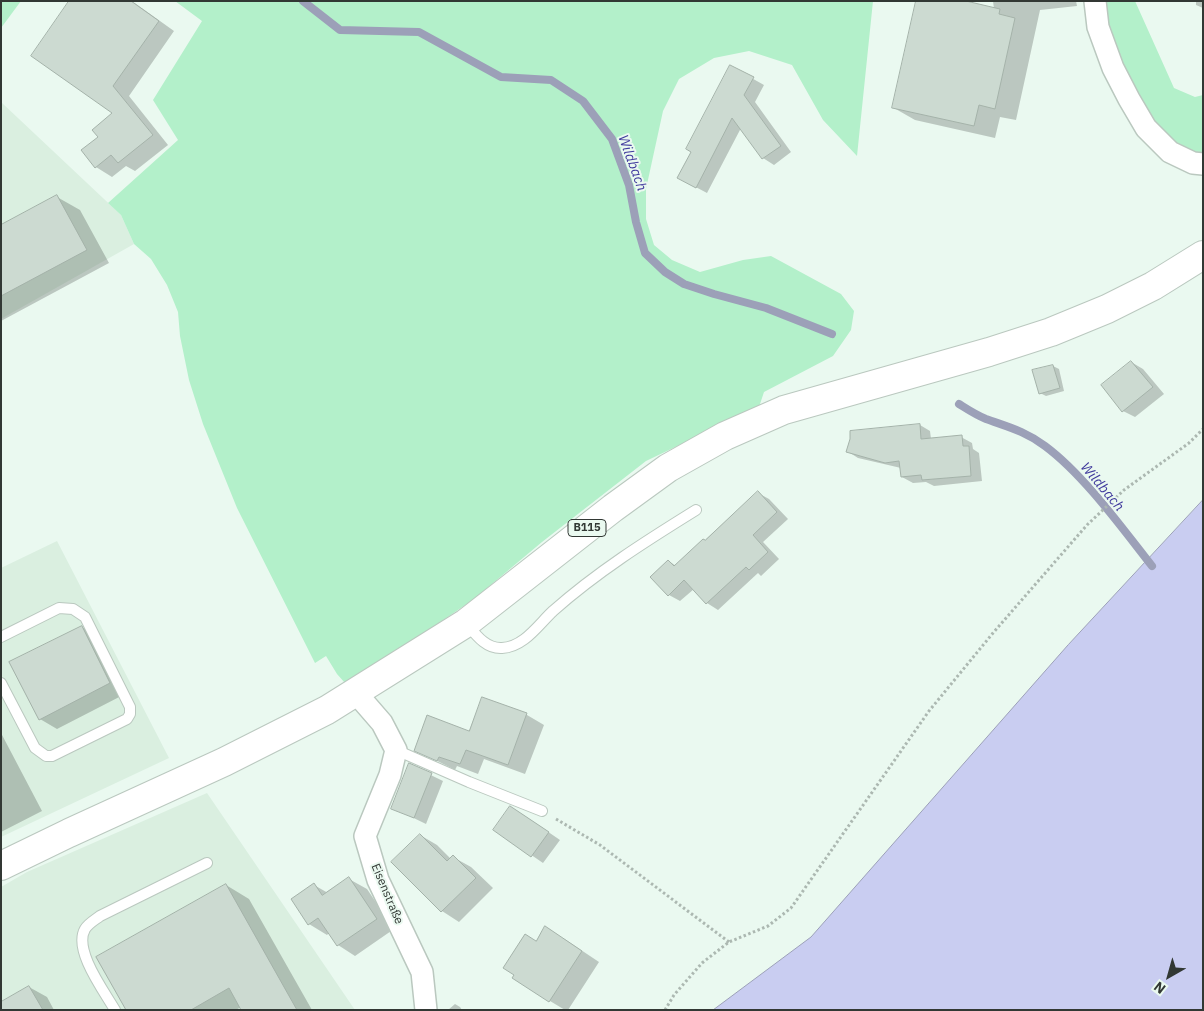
<!DOCTYPE html>
<html>
<head>
<meta charset="utf-8">
<style>
  body { margin:0 }
  #map { position:relative; width:1204px; height:1011px; overflow:hidden; background:#eaf9f0; font-family:"IBM Plex Sans",sans-serif }
  canvas { display:block }
  .frame { position:absolute; inset:0; border:2px solid #323834; pointer-events:none }
  .north { position:absolute; left:1144px; top:951px; width:50px; height:50px; -webkit-text-stroke:4px #eaf9f0; paint-order:stroke; rotate:218deg; font-size:14px; font-weight:700; line-height:20px; text-align:center; color:#323834 }
  .north::after { content:''; display:block; margin:auto; width:18px; height:22px; background:#323834; clip-path:polygon(50% 0,100% 100%,50% 72%,0 100%) }
</style>
</head>
<body>
<div id="map">
<canvas width="1204" height="1011"></canvas>
<div class="frame"></div>
<div class="north">N</div>
</div>
<script>
const ctx = document.querySelector('canvas').getContext('2d');
ctx.lineJoin = 'round';
function fill(path, color) { ctx.fillStyle = color; ctx.fill(path, 'evenodd'); }
function strokePath(path, color, width, dash) { ctx.strokeStyle = color; ctx.lineWidth = width; ctx.lineCap = dash ? 'butt' : 'round'; ctx.setLineDash(dash || []); ctx.stroke(path); }
function write(font, color, halo, rows, align = 'center') {
  ctx.font = font + ' "IBM Plex Sans",sans-serif'; ctx.lineWidth = 4; ctx.setLineDash([]); ctx.textBaseline = 'middle'; ctx.strokeStyle = halo; ctx.fillStyle = color; for (const [text, x, y, turn = 0] of rows) {
    ctx.save(); ctx.translate(x, y); ctx.rotate((+turn || 0) * Math.PI / 180); ctx.textAlign = isNaN(turn) ? turn : align; if (halo) ctx.strokeText(text, 0, 0); ctx.fillText(text, 0, 0); ctx.restore();
  }
}
fill(new Path2D(`
  M1,102l120,113 13,29 -133,75z
  M57,541l112,217 -168,79v-269z
  M207,793l148,217h-354v-123l26,-15z`), '#daefe0');
fill(new Path2D(`
  M1,1h20l-20,27z
  M175,1h698l-16,155 -34,-36 -31,-55 -43,-14 -35,7 -35,21 -16,32 -17,78v30l8,26 18,15 28,12 43,-12 28,-4 70,38 13,17 -3,19 -18,26 -69,36 -5,15 -113,54 -104,81 -68,57 -60,41 -69,43 -8,-9 -11,-18 -11,7 -78,-155 -34,-84 -14,-44 -9,-44 -2,-24 -11,-27 -16,-26 -17,-15 -13,-29 -13,-12 70,-63 -25,-40 49,-79z
  M1100,1h35l39,87 21,9 8,-2v61l-24,-5 -46,-53z`), '#b3f0ca');
const water = new Path2D(`
  M1203,500v510h-490l98,-73 257,-292z`);
fill(water, '#c9cdf1');
strokePath(water, '#9ca0b8', 1);
fill(new Path2D(`
  M70,1h62l42,30 -45,65 39,49 -33,26 -9,-5 -14,11 -16,-10 -14,-16 17,-14 15,-24z
  M993,1h83l1,5 -37,4 -24,110 -16,-3 -5,21 -80,-18 -21,-12 100,-99z
  M1196,1h7v7l-7,-3z
  M730,66l34,19 -9,17 36,50 -17,13 -11,-7 -22,-30 -34,65 -17,-9 3,-32z
  M57,197l23,13 29,53 -108,58v-94z
  M1131,362l12,7 21,25 -29,23 -12,-6z
  M1053,366l6,3 5,22 -18,5 -6,-3z
  M920,425l10,6 1,8 30,-2 11,6 1,6 6,4 3,28 -48,5 -8,-4 -13,1 -11,-6 -1,-9 -43,-10 -11,-7z
  M758,493l11,6 19,20 -25,23 16,17 -18,17 -3,-3 -40,37 -11,-7 -13,-14 -14,12 -11,-6v-34l7,5 29,-24z
  M82,627l17,10 28,56 -70,36 -17,-10z
  M483,698l44,17 17,10 -19,49 -41,-15 -6,15 -21,-8 -2,4 -39,-20 54,-17z
  M1,733l41,78 -41,21z
  M410,765l33,16 -17,43 -33,-16z
  M522,814l38,26 -17,23 -48,-33z
  M420,835l17,10 14,14 2,-2 18,10 22,21 -34,34 -17,-11 -49,-49z
  M349,879l18,10 27,40 -39,27 -17,-11 -9,-12 -2,2 -18,-11 -17,-24 22,-15 14,8z
  M226,885l23,14 63,111h-69l-2,-3 -5,3h-108z
  M563,938l36,24 -31,48h-3l-15,-9 -14,-59z
  M29,987l18,10 7,13h-53z
  M455,1004l5,3 2,3h-14z`), '#0003');
strokePath(new Path2D(`
  M303,1l37,29 79,2 82,45 50,3 32,21 29,38 17,46 7,37 9,31 20,19 19,12 30,10 52,14 66,26
  M959,404c8,5 17,11 27,15 22,8 39,12 59,27 39,29 77,82 107,120`), '#9ca0b8', 8);
const building = new Path2D(`
  M69,1h62l28,20 -46,65 40,49 -35,28 -7,-8 -16,13 -14,-18 17,-13 -6,-7 20,-17 -81,-57z
  M916,1h50l34,8 -1,5 16,4 -20,91 -16,-4 -5,21 -82,-18z
  M730,65l24,12 -10,18 37,51 -19,13 -30,-41 -36,70 -19,-10 14,-26 -5,-3z
  M57,195l30,55 -86,46v-71z
  M1131,361l22,26 -31,25 -21,-27z
  M1053,365l7,23 -21,6 -7,-24z
  M920,424l1,15 41,-4 1,11h6l2,30 -49,4 -1,-5 -20,2 -2,-16 -14,2 -39,-11 4,-13v-8z
  M758,491l19,21 -24,23 15,17 -19,18 -3,-3 -40,37 -22,-24 -16,16 -18,-19 18,-17 6,6 29,-27 2,1z
  M82,626l28,57 -71,37 -30,-58z
  M482,697l45,16 -19,52 -42,-15 -6,14 -21,-7 -2,4 -23,-10 13,-36 42,16z
  M409,763l23,10 -18,45 -23,-9z
  M510,806l39,26 -18,25 -38,-27z
  M420,834l27,27 6,-6 23,23 -35,34 -50,-50z
  M349,877l28,42 -40,27 -19,-28 -10,7 -17,-26 23,-16 8,12z
  M226,884l71,126h-56l-12,-22 -38,22h-65l-30,-53z
  M545,926l37,25 -33,51 -37,-24 2,-3 -11,-7 22,-34 11,7z
  M29,986l14,24h-42v-8z`);
fill(building, '#ccdad1');
strokePath(building, '#a4b2a9', 1);
const lane = new Path2D(`
  M466,623c10,12 20,26 36,25 22,-1 36,-23 51,-37 44,-39 93,-70 143,-101
  M1,637l58,-29 14,1 12,8 45,90v7l-3,5 -75,37h-6l-11,-8 -34,-65
  M396,750l73,32 73,29
  M115,1010c-11,-19 -42,-60 -30,-81 4,-6 10,-9 15,-13l107,-53`);
const street = new Path2D(`
  M1095,1l3,26 15,41 16,31 17,29 24,24 23,11 10,1
  M356,693l26,30 14,27 -6,25 -25,61 13,44 44,92 4,38`);
const primary = new Path2D(`
  M1,866l68,-33 155,-71 103,-52 139,-87 147,-115 55,-40 57,-32 59,-26 205,-58 62,-20 56,-23 46,-23 50,-31`);
strokePath(lane, '#bac8bf', 12);
strokePath(street, '#bac8bf', 24);
strokePath(primary, '#bac8bf', 30);
strokePath(new Path2D(`
  M556,819l44,26 129,97
  M665,1010l9,-15 28,-32 27,-21 39,-16 23,-18 138,-197 64,-78 94,-108 37,-35 65,-47 14,-14`), '#acb8b1', 3, [2.5, 2.5]);
strokePath(lane, '#fff', 10);
strokePath(street, '#fff', 21);
strokePath(primary, '#fff', 28);
for (const [x, y, w] of [
  [587,528,38]
]) { const box = new Path2D(); box.roundRect(x - w / 2, y - 8.5, w, 17, 4); ctx.fillStyle = '#eaf9f0'; ctx.fill(box); strokePath(box, '#323834', 1); }
write('bold 11px', '#323834', null, [
  ["B115",587,528]
]);
write('12px', '#323834', '#eaf9f0', [
  ["Eisenstraße",387,894,67]
]);
write('italic 14px', '#403a9d', '#eaf9f0', [
  ["Wildbach",632,163,70],
  ["Wildbach",1102,487,50]
]);
</script>
</body>
</html>
